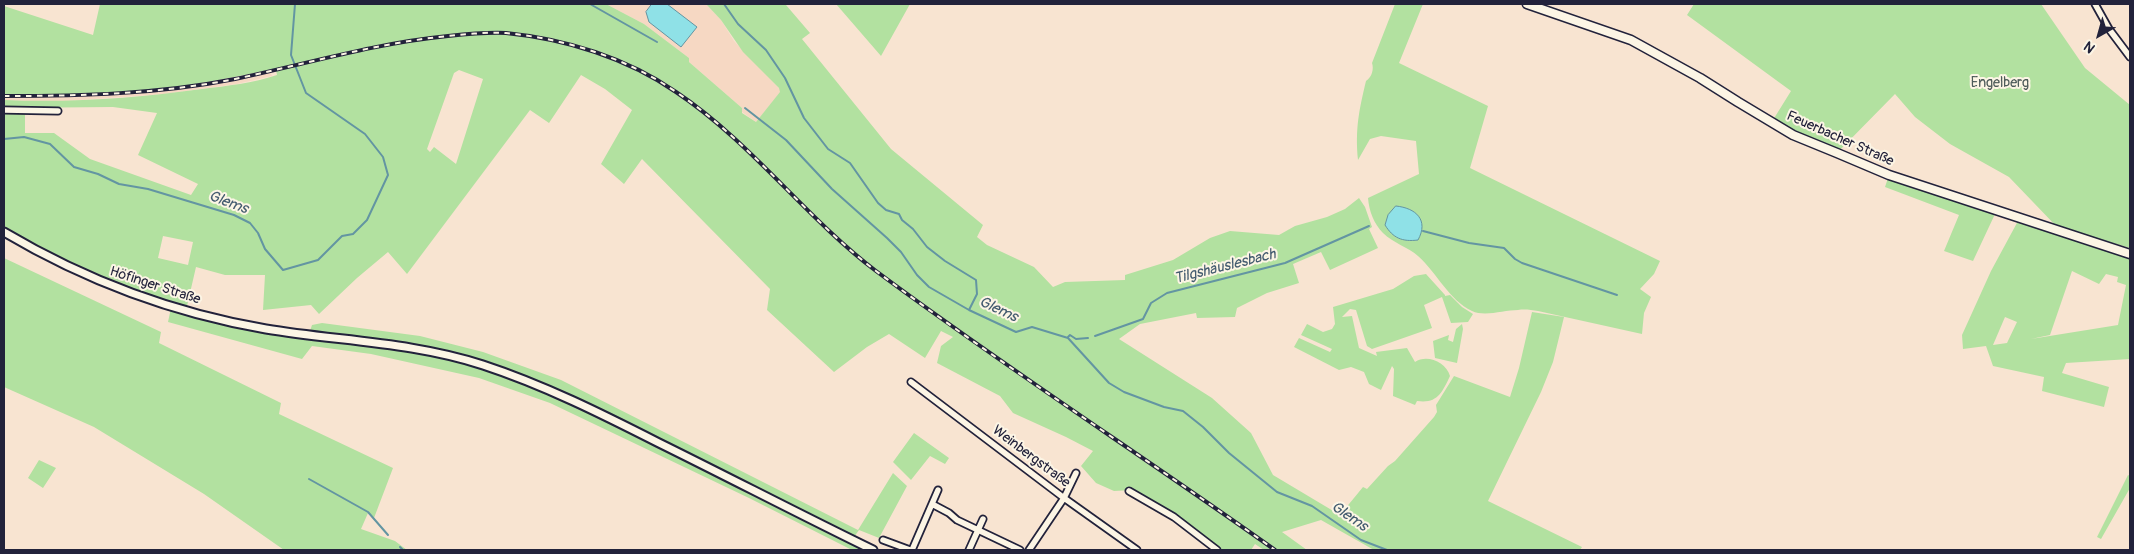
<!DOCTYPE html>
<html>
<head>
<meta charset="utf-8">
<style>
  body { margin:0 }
  #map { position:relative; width:2134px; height:554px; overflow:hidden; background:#f8e4d1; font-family:Pangolin,sans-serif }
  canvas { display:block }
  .frame { position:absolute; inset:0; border:5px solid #22223b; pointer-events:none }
  .north { position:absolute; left:2074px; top:10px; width:50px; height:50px; -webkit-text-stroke:4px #fcf5e5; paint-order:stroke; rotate:218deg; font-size:14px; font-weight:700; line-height:20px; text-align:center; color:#22223b }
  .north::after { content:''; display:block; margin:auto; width:18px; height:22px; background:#22223b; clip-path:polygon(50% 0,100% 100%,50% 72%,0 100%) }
</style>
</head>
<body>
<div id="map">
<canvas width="2134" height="554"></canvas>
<div class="frame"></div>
<div class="north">N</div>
</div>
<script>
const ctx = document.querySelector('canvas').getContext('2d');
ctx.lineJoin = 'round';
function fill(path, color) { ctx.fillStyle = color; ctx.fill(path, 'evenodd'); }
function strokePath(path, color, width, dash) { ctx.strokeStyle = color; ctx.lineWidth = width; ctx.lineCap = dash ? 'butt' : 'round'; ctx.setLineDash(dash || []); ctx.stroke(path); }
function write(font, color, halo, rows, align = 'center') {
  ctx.font = font + ' Pangolin,sans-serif'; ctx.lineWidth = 4; ctx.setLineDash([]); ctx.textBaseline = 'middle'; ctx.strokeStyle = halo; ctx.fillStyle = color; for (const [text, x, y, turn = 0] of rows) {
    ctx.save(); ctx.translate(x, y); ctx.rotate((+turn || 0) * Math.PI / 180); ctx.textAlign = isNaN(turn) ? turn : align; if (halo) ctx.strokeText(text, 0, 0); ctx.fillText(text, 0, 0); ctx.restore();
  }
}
fill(new Path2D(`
  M606,4h100l15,16 13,21 45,47 2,4 -25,30 -14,-10v-4l-53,-46v-4l-45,-34z
  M270,71l2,5 -35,8 -73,10 -112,8 -48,-2v-6l48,1 55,-2 68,-5z`), '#f6d8c3');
fill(new Path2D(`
  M100,4h506l38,20 45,34v4l53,46v5l14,9 24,-30 -1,-4 -36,-36 -22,-32 -15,-16h81l-1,1 24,28 -8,6 89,110 92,76 -6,12 10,8 47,22 19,20 12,-5 60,-2v-5l48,-15 37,-22 20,-7 49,4 16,-9 32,-9 18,-8 14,-11 6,9 7,20 -3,2 9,19 -48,22 -9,-18 -28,12 6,19 -32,10 -30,15 -2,9 -38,1 -1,-5 -56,11 -21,15 93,59 39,35 22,42 67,40 23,-28 4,2 21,-23 7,-5 39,-44 3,-5 -1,-7 18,-29 56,21 9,-29 13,-56 32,5 -11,45 -12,30 -53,109 94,46 -2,3h-206l-53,-30 -39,12 25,18h-43l-9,-6 -4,6h-30l-88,-60 -19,1 -18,-8 -15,-17 12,-15 -27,-14 -53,-24 -13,-17 -63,-33 4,-17 12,-9 -12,-6 -16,27 -36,-24 -22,13 -33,25 -67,-62 3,-21 -128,-130 -18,25 -23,-20 31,-54 -27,-21 -24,-14 -32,48 -19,-13 -123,164 -19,-22 -31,26 -38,36 -8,-9 -48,5 2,-35h-40l-29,-8 -9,39c-64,-16 -128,-42 -183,-80v-115l21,1v21h29l36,26 101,36 7,-11 -60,-29 19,-42 -44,-6 -109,1v-8c66,3 132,-2 198,-11 25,-3 51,-6 75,-14l-1,-5h-6c-32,6 -63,13 -94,17 -57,8 -115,8 -172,7v-88l89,29zM459,70l24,9 -27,85 -22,-17 -4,5 -3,-3 27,-76zM163,236l30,6 -5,23 -30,-7z
  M836,4h74l-29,52z
  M1395,4h28l-24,59 89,43 -18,62 190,93 -6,13 -14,15 11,8 -7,16 -2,21 -104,-23c-7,-1 -13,-2 -20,-1 -14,0 -33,7 -46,1 -23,-11 -35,-38 -54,-55 -10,-9 -25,-13 -35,-23 -9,-9 -14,-22 -15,-35l51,-24 -3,-33 -35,-5 -11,3 -12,21c-3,-31 1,-50 8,-79 6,-4 8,-12 6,-18z
  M1694,4h347l44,64 45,37v143l-73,-21 -48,-50 -59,-33 -35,-27 -20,-23 -58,59 -64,-33 18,-29 -104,-76z
  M1888,178l107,36 -22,47 -29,-10 15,-36 -74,-28z
  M2018,221l112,38v100l-64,4 -4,10 47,14 -5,20 -62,-16 2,-14 -51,-11 -7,-20 -23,3 -1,-14 29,-64zM2072,271l27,13 7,-10 12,3 -1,5 9,3 -8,40 -87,14 19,-4zM2005,317l12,5 -10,21 -14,2z
  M4,258l157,74 -2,11 122,60 -2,11 114,54 -19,50 -6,-5 -7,16 34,12 12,9h-123l-80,-56 -110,-67 -90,-40z
  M1426,274l19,21v1l5,-1 12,12 11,7 -5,8 -17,1 -9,-26 -18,8 8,23 -60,21 -5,-3 -11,-36 -6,-1 -8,8 10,-1 7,32 18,8 -1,-4 31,-4 8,14c12,-8 31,0 35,14 -8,17 -13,28 -33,25l-2,4 -22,-9 1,-27 -2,-3 -11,24 -12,-6 -5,-12 -13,-5 -12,3 -45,-23 5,-9 31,14 2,-3 -31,-14 6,-11 16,8 9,-3 3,-5 -2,-17 60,-18 21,-13z
  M171,308l138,26 3,-9 10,-2 98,13 63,16 78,28 297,150 35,-57 14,13 -28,52 -20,-8 -7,10 19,10h-19l-103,-52 -199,-95 -71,-25 -108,-24 -59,-8 -10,13 -134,-37z
  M1462,324l1,5 -6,34 -22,-5 -2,-17 16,-6 -1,5 5,2 3,-13z
  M914,433l35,25 -4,6 -15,-8 -19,24 -18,-18z
  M39,460l17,8 -13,20 -15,-10z
  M2128,475l2,1v12l-29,51 -4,-2z`), '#b2e1a0');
const water = new Path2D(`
  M652,4h15l30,23 -16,20 -32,-25 -3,-10z
  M1396,206c20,2 33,14 22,34 -16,2 -25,-2 -33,-15l3,-10z`);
fill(water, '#8fe1e7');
strokePath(water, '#6395a2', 1);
strokePath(new Path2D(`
  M590,4l67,38
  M724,4l14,20 28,26 19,28 19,40 24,31 22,14 28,40 8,7 13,4 3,6 11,9 14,18 18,14 31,19 1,14 -8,16 47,22 16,-5 36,11 41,45 15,9 40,15 19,4 20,16 26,26 48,39 35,14 49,34 26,10
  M745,108l41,32 46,49 55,49 14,14 16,23 12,12 40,23
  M4,139l20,-2 26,7 24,23 24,7 21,10 29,5 86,26 16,8 8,10 7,16 18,21 35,-10 24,-24 11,-2 14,-14 21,-45 -5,-18 -18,-23 -59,-41 -15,-38 4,-51
  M1423,231l46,12 35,5 11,11 7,4 95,32
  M1095,336l48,-17 8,-16 16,-10 118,-30 84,-37
  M1068,337l2,-2 6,4 12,-1
  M309,479l59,33 20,23
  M400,547l3,3`), '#6395a2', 2);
const minor = new Path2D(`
  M2095,4l14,25 21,28
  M4,110l54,1
  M911,382l153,116 73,52
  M1129,491l45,26 43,33
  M932,504l17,9 8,7 63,30
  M883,540l27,10
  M912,550l26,-60
  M969,550l14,-31
  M1029,550l35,-52 12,-25`);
const tertiary = new Path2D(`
  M4,232c81,48 169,81 262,97 72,12 147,13 217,36 61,20 119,49 176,78 71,35 142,72 214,107`);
const secondary = new Path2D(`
  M1527,4l104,36 69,38 38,24 55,33 44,18 52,22 241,79`);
strokePath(minor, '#22223b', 9);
strokePath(tertiary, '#22223b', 11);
strokePath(secondary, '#22223b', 11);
strokePath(minor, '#fcf5e5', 5.5);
strokePath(tertiary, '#fcf5e5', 7);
strokePath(secondary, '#fcf5e5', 8);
const rail = new Path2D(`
  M4,96c77,0 155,-2 231,-17 71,-15 141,-36 213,-43 19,-2 39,-4 58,-3 60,6 121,25 170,59 75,50 129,125 200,179 130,97 267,185 399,279`);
strokePath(rail, '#22223b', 4);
strokePath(rail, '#fcf5e5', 2, [5.5]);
write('14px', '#4d5b59', '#fcf5e5', [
  ["Engelberg",2000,83]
]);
write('14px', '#22223b', '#fcf5e5', [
  ["Feuerbacher Straße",1840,139,24],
  ["Höfinger Straße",155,286,18],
  ["Weinbergstraße",1031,457,37]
]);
write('italic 15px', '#435b6f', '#fcf5e5', [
  ["Glems",228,203,20],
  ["Tilgshäuslesbach",1225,267,-14],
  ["Glems",998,310,25],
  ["Glems",1349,517,34]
]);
</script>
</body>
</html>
